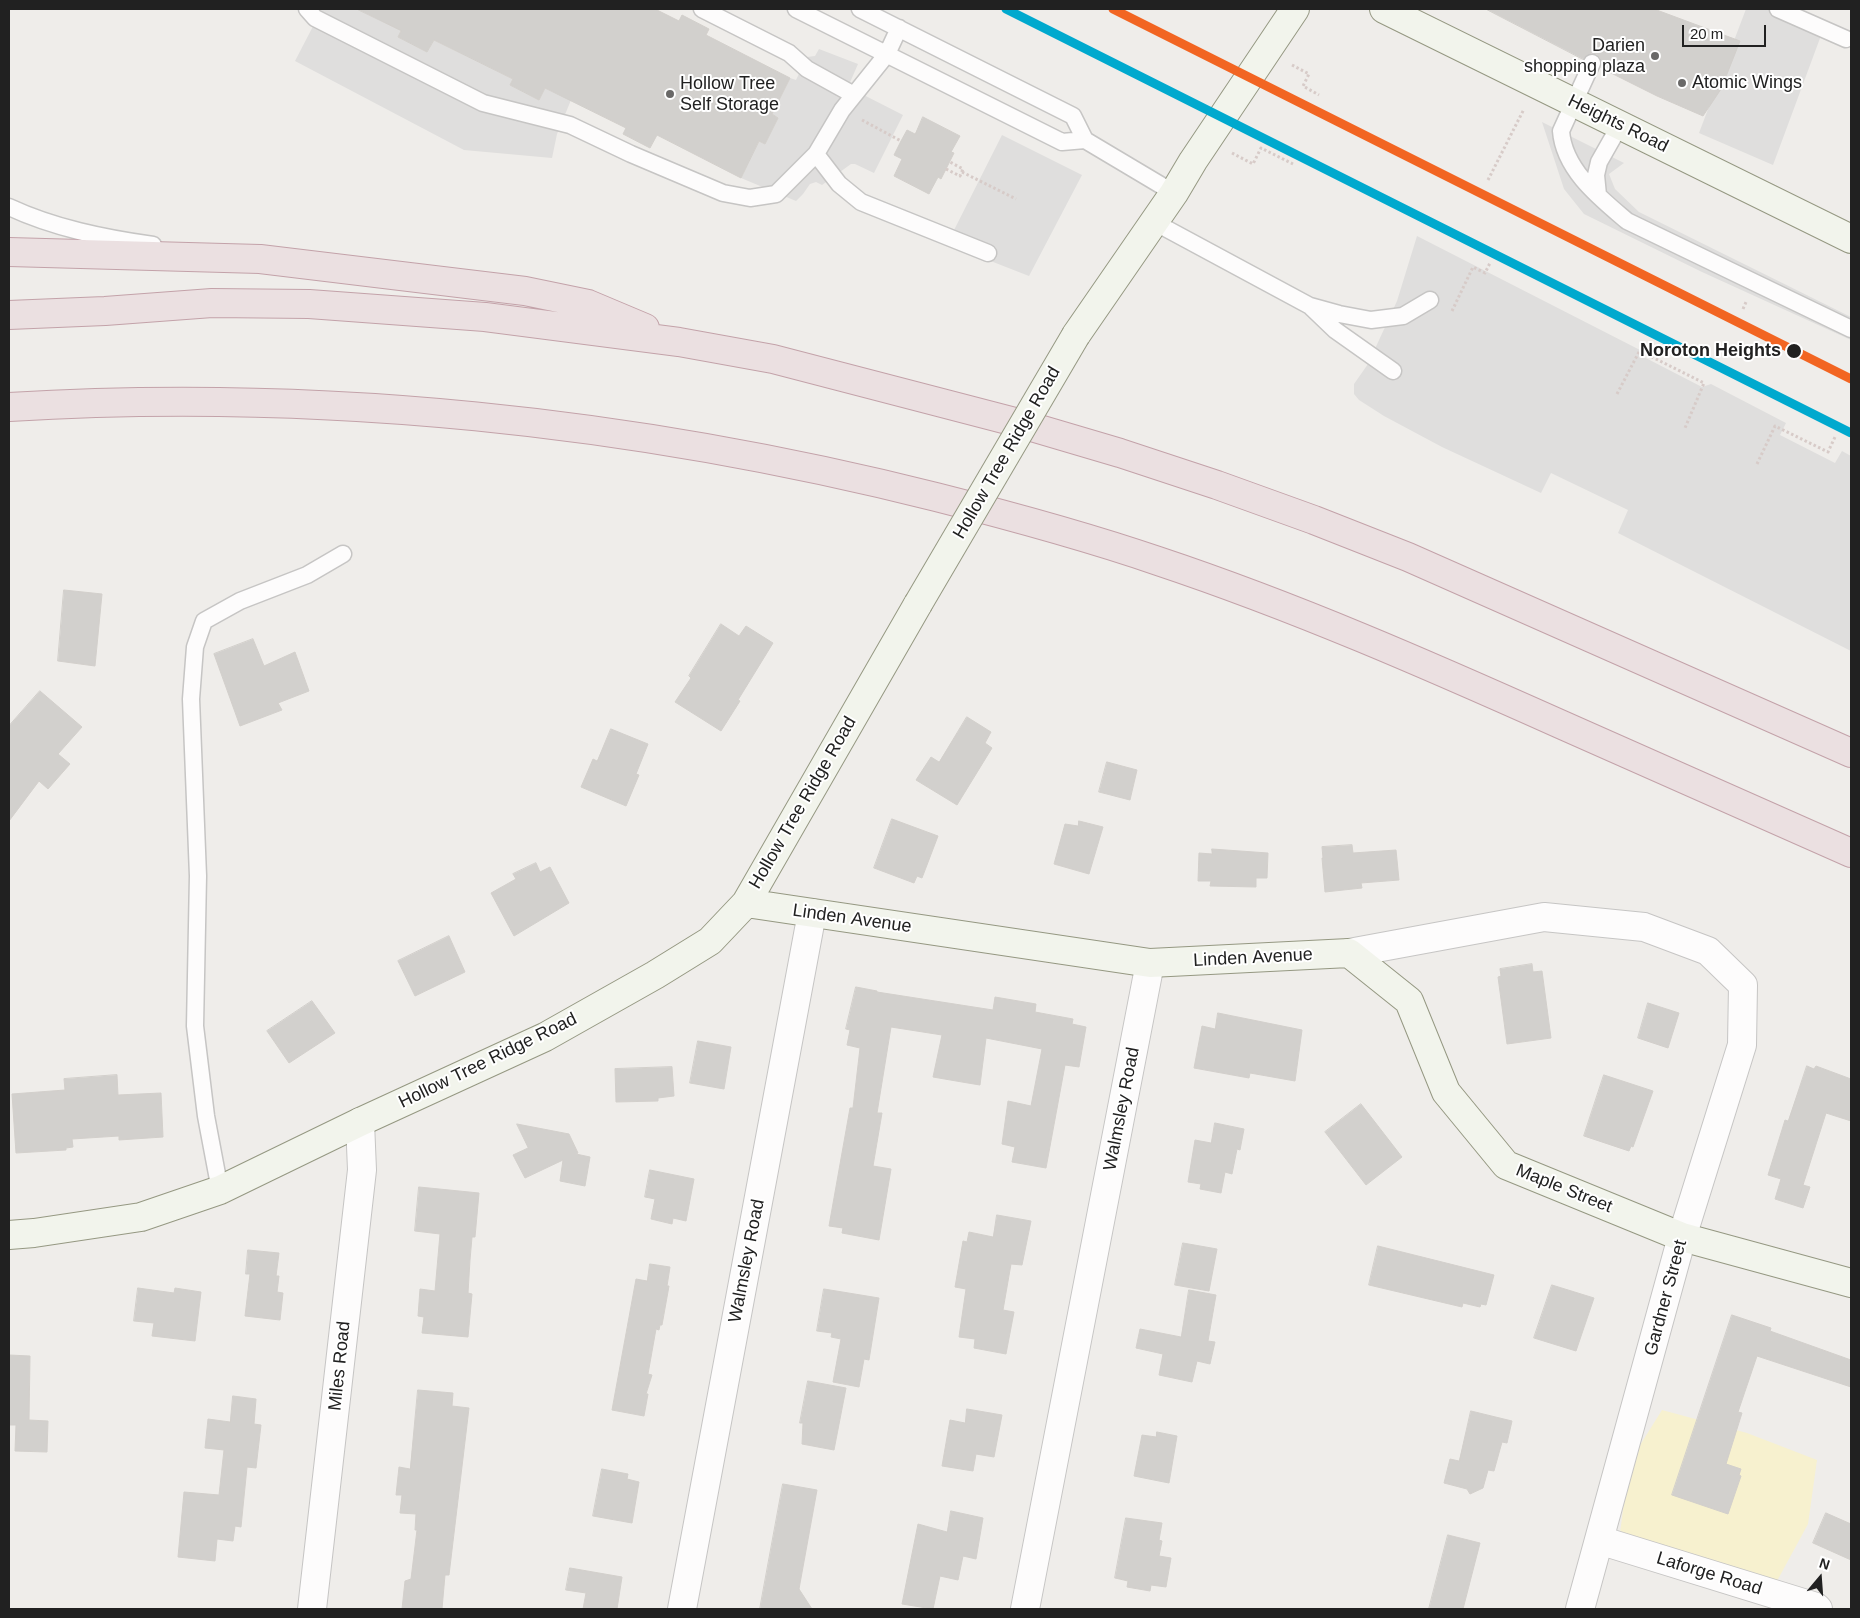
<!DOCTYPE html>
<html>
<head>
<meta charset="utf-8">
<style>
  body { margin:0 }
  #map { position:relative; width:1860px; height:1618px; overflow:hidden; background:#efedea; font-family:Arial,sans-serif }
  canvas { display:block }
  .frame { position:absolute; inset:0; border:10px solid #212121; pointer-events:none }
  .north { position:absolute; left:1795px; top:1553px; width:50px; height:50px; -webkit-text-stroke:4px #fff; paint-order:stroke; rotate:18deg; font-size:14px; font-weight:700; line-height:20px; text-align:center; color:#212121 }
  .north::after { content:''; display:block; margin:auto; width:18px; height:22px; background:#212121; clip-path:polygon(50% 0,100% 100%,50% 72%,0 100%) }
  .scale { position:absolute; left:1682px; top:25px; width:84px; height:22px; box-sizing:border-box; border:2px solid #212121; border-top:0; padding-left:6px; font-size:15px; line-height:18px; white-space:nowrap; color:#212121; -webkit-text-stroke:4px #fff; paint-order:stroke }
</style>
</head>
<body>
<div id="map">
<canvas width="1860" height="1618"></canvas>
<div class="frame"></div>
<div class="north">N</div>
<div class="scale">20 m</div>
</div>
<script>
const ctx = document.querySelector('canvas').getContext('2d');
ctx.lineJoin = 'round';
function fill(path, color) { ctx.fillStyle = color; ctx.fill(path, 'evenodd'); }
function strokePath(path, color, width, dash) { ctx.strokeStyle = color; ctx.lineWidth = width; ctx.lineCap = dash ? 'butt' : 'round'; ctx.setLineDash(dash || []); ctx.stroke(path); }
function write(font, color, halo, rows, align = 'center') {
  ctx.font = font + ' Arial,sans-serif'; ctx.lineWidth = 4; ctx.setLineDash([]); ctx.textBaseline = 'middle'; ctx.strokeStyle = halo; ctx.fillStyle = color; for (const [text, x, y, turn = 0] of rows) {
    ctx.save(); ctx.translate(x, y); ctx.rotate((+turn || 0) * Math.PI / 180); ctx.textAlign = isNaN(turn) ? turn : align; if (halo) ctx.strokeText(text, 0, 0); ctx.fillText(text, 0, 0); ctx.restore();
  }
}
fill(new Path2D(`
  M1662,1410l85,23 70,27 -9,64 -31,57 -157,-48 5,-39 12,-44z`), '#f7f1cf');
fill(new Path2D(`
  M322,9h35l44,22 -3,6 29,15 7,-12 79,39 -3,6 29,15 6,-12 26,12 -14,34 -5,24 -88,-8 -169,-89z
  M1746,9h39l41,13 -53,143 -74,-32z
  M819,49l39,15 -10,23 55,28 -29,58 -19,-9h-4l-29,21 -6,-3 -6,2 -7,10 -7,7 -55,-23 18,-37 6,3 13,-26 -6,-4 18,-36 6,2 11,-23 8,-1z
  M1542,122l82,41 -15,11 6,15 24,23 212,105v23l-149,-68 -118,-58 -20,-25z
  M1002,135l80,40 -53,101 -82,-32z
  M1417,236l223,114 1,1 -1,4 62,32 9,-3 75,39 -6,12 55,28 7,-12 9,5v195l-233,-118 10,-23 -77,-37 -10,20 -99,-46 -58,-31 -25,-16 -5,-6v-10l14,-20 29,-63z`), '#dfdedd');
const building = new Path2D(`
  M357,9h298l24,12 3,-6 27,14 -3,6 84,43 -18,36 6,4 -13,26 -6,-3 -18,37 -84,-43 -7,13 -27,-14 3,-6 -81,-40 -6,12 -29,-15 3,-6 -79,-39 -7,12 -29,-15 3,-6z
  M1486,9h168l86,32 -19,48 -18,27 -46,-20 -56,-28 1,-6 -5,-8 -6,-1 -8,6z
  M923,117l37,19 -9,16 3,1 -13,26 -3,-2 -9,17 -35,-18 8,-17 -8,-4 7,-14 6,-11 8,4z
  M64,590l38,4 -7,72 -37,-5z
  M721,624l18,12 7,-10 27,17 -35,57 2,1 -19,30 -46,-29 16,-24 -2,-2z
  M253,639l11,27 31,-14 14,39 -31,12 4,7 -42,16 -26,-72z
  M40,691l42,36 -24,27 12,10 -22,25 -9,-8 -30,40v-95z
  M967,717l24,15 -6,11 7,5 -35,57 -41,-25 15,-23 8,5z
  M611,729l37,15 -12,30 3,1 -13,31 -45,-19 12,-28 4,2z
  M1107,762l30,8 -7,30 -31,-8z
  M892,819l46,17 -16,42 -5,-2 -3,7 -40,-15z
  M1079,821l24,6 -14,47 -35,-10 11,-40 13,2z
  M1352,845l1,8 43,-3 3,30 -38,3 1,5 -37,4 -3,-34h1l-1,-11z
  M1212,849l56,4 -1,25h-11v9l-46,-1 1,-5h-13l1,-28 13,1z
  M536,863l4,9 10,-5 19,36 -55,33 -23,-43 25,-14 -3,-5z
  M449,936l16,36 -50,24 -17,-35z
  M1532,964l1,8 9,-1 9,67 -44,6 -9,-67 3,-1 -1,-7z
  M856,987l21,4v1l116,18 2,-13 41,7 -1,8 38,7 -1,5 14,3 -7,40 -14,-2 -19,103 -34,-6 3,-15 -13,-3 6,-43 23,5 11,-57 -56,-11 -6,47 -18,-3 -29,-5 9,-42 -51,-8 -14,86h5l-9,53 18,3 -12,71 -37,-7 1,-5 -14,-2 21,-118h3l7,-60 -13,-3 3,-15 -4,-1z
  M312,1001l23,32 -46,30 -22,-32z
  M1648,1003l31,10 -11,35 -30,-10z
  M1218,1013l84,17 -7,51 -45,-8 -1,5 -55,-10 8,-42 13,3z
  M698,1041l33,6 -7,42 -34,-6z
  M1807,1066l7,3 2,-3 35,13v42l-25,-8 -23,72 7,2 -7,21 -28,-9 6,-20 -13,-4 17,-55 3,1z
  M672,1067l2,29 -16,2v3l-42,1 -1,-33z
  M117,1075l1,20 43,-2 2,44 -44,3v-4l-47,3 1,8 -7,1v2l-50,3 -4,-59 53,-4 -1,-11z
  M1604,1075l49,16 -20,56 -2,-1 -2,5 -45,-15z
  M1361,1104l41,53 -36,28 -41,-53z
  M1215,1123l29,6 -4,21 -3,-1 -5,25 -7,-2 -4,21 -21,-4 1,-5 -13,-2 7,-42 16,3z
  M517,1124l52,10 9,19 -2,1 14,3 -5,29 -25,-5 3,-21 -38,18 -12,-23 15,-7z
  M650,1170l44,9 -8,42 -13,-3 -1,6 -21,-5 4,-20 -10,-2z
  M419,1187l60,6 -4,44h-3l-2,23 -2,33 4,1 -4,43 -46,-4 2,-16 -6,-1 2,-27 15,2 5,-57 -25,-3z
  M997,1215l34,6 -9,44 -11,-1 -8,46 11,2 -8,42 -32,-6 1,-9 -16,-2 7,-48 -11,-2 8,-46 4,1 2,-10 24,5z
  M1183,1243l34,6 -8,42 -34,-6z
  M1378,1246l116,29 -8,30 -5,-1 -1,3 -17,-4 -1,4 -93,-22z
  M248,1250l31,3 -3,23h3l-2,16 6,1 -3,27 -35,-4 5,-42h-4z
  M650,1264l20,3 -3,19h2l-7,39h-2l-1,5 -3,-1 -8,45 4,1 -6,19h2l-4,22 -32,-6 24,-131 11,2z
  M1552,1285l42,13 -18,53 -42,-13z
  M138,1288l36,5 1,-5 26,4 -6,49 -43,-5 2,-13 -20,-2z
  M824,1289l55,9 -10,62 -5,-1 -5,28 -26,-5 8,-43 -10,-2 1,-4 -15,-2z
  M1189,1290l27,5 -8,46 7,1 -5,22 -13,-3 -5,21 -33,-7 4,-21 -27,-6 4,-19 41,8z
  M1732,1315l39,13 -1,3 81,29v27l-94,-31 -19,56 4,1 -16,51 15,5 -2,6 2,1 -13,38 -56,-19z
  M9,1355l21,1 -1,64 19,1 -1,31 -32,-1 1,-26h-7z
  M808,1381l38,7 -12,62 -32,-6 1,-21h-3z
  M418,1390l35,3 -1,13 17,2 -20,167h-4l-3,34h-40l3,-28 6,-2 6,-49h-2l1,-16 -16,-1 2,-18h-6l3,-28 11,2z
  M233,1396l23,3 -2,25 7,1 -5,43 -9,-1 -6,60 -6,-1 -2,15 -16,-2 -2,22 -37,-4 6,-65 35,3 5,-45 -19,-2 3,-29 22,3z
  M967,1409l35,6 -8,42 -18,-3 -3,17 -31,-5 8,-46 15,3z
  M1471,1411l41,10 -5,22 -5,-1 -8,29 -6,-1 -5,18 -13,6 -3,-5 -23,-6 6,-24 9,2z
  M1157,1432l20,4 -8,47 -35,-7 8,-41 14,2z
  M602,1469l26,5 -1,5 12,3 -7,41 -39,-7z
  M783,1484l34,6 -18,99 13,20h-52z
  M951,1511l32,7 -7,41 -13,-3 -5,24 -18,-4 -7,33 -31,-5 16,-80 29,8z
  M1826,1513l25,11v36l-38,-17z
  M1126,1518l36,5 -3,17 3,1 -3,15 12,2 -5,29 -15,-2 -1,6 -23,-4 1,-6 -13,-3z
  M1448,1535l32,8 -17,66h-34z
  M570,1568l52,9 -5,32h-34l3,-16 -20,-3z`);
fill(building, '#d2d0cd');
strokePath(building, '#d2cfcb', 1);
const lane = new Path2D(`
  M307,9l8,9 168,85 87,22 61,29 92,39 27,5 26,-4 40,-40 26,-44 45,-56 12,-26
  M702,9l87,44 18,16 47,26
  M796,9l266,133 23,-2
  M860,9l213,107 12,24 89,53
  M1778,9l68,30
  M1592,63l-31,68c3,39 39,67 66,90l224,108
  M816,154l23,30 22,18 127,51
  M1598,195l-2,-20 3,-13 21,-37
  M9,207c45,21 95,31 144,38
  M1154,222l156,84 29,8 32,6 32,-4 27,-16
  M1311,307l24,23 58,41
  M220,1190l-14,-74 -11,-90 3,-150 -7,-177 4,-52 9,-26 36,-20 67,-26 36,-21`);
const street = new Path2D(`
  M1349,953l195,-36 100,10 64,24 35,34 -1,60 -60,192 -102,372
  M1599,1540l217,67 2,2
  M312,1609l50,-439 -2,-48
  M682,1609l130,-696
  M1025,1609l125,-646`);
const secondary = new Path2D(`
  M1384,9l467,230
  M1076,335l98,-142 19,-32 102,-152
  M746,903l404,60 199,-10 60,48 37,91 60,73 176,72 169,46
  M9,1235l25,-2 107,-16 79,-27 140,-68 185,-85 110,-62 55,-34 36,-38 172,-299`);
const highway = new Path2D(`
  M9,252l251,7 265,32 63,13 57,24
  M9,315l96,-4 107,-8 97,1 176,13 194,25 94,17 242,63 105,31 97,32 97,35 94,37 443,196
  M9,407c311,-19 625,14 927,90 75,19 149,39 222,64 138,46 270,104 402,163 97,43 194,86 291,129`);
strokePath(lane, '#c6c5c4', 19);
strokePath(street, '#c6c5c4', 30);
strokePath(secondary, '#959882', 30);
strokePath(highway, '#c3a2a9', 30);
strokePath(new Path2D(`
  M1292,65l17,9 -6,12 16,9
  M862,120l39,21
  M1232,153l21,11 8,-16 32,16
  M946,169l14,7 3,-7 -13,-7
  M962,172l54,27
  M1488,180l36,-71
  M1743,309l3,-7
  M1452,311l21,-44 12,6 5,-10
  M1656,347l-4,10 52,26 -19,45
  M1617,394l23,-44 12,7
  M1757,464l18,-38 53,26 7,-15`), '#d7cbc8', 3, [2.5, 2.5]);
strokePath(lane, '#fdfcfc', 16);
strokePath(street, '#fdfcfc', 28);
strokePath(secondary, '#f2f4ec', 28);
strokePath(highway, '#ebe0e1', 28);
const secondaryBridge = new Path2D(`
  M918,604l158,-269`);
strokePath(secondaryBridge, '#959882', 30, []);
strokePath(secondaryBridge, '#f2f4ec', 28);
strokePath(new Path2D(`
  M1006,9l845,424`), '#00a9ce', 9);
strokePath(new Path2D(`
  M1113,9l738,370`), '#f26522', 9);
for (const [x, y, r, color] of [
  [1655,56,5,"#696867"],
  [1682,83,5,"#696867"],
  [670,94,5,"#696867"],
  [1794,351,8,"#212121"]
]) { const dot = new Path2D(); dot.arc(x, y, r, 0, 2 * Math.PI); ctx.fillStyle = color; ctx.fill(dot); strokePath(dot, '#fff', 2); }
write('18px', '#212121', '#fff', [
  ["Darien",1645,46,"right"],
  ["shopping plaza",1645,67,"right"],
  ["Atomic Wings",1692,83],
  ["Hollow Tree",680,84],
  ["Self Storage",680,105]
], 'left');
write('18px', '#212121', '#fff', [
  ["Heights Road",1618,124,26],
  ["Hollow Tree Ridge Road",1007,453,-60],
  ["Hollow Tree Ridge Road",803,803,-60],
  ["Linden Avenue",852,919,8],
  ["Linden Avenue",1253,958,-3],
  ["Hollow Tree Ridge Road",488,1061,-26],
  ["Walmsley Road",1122,1109,-79],
  ["Maple Street",1564,1189,22],
  ["Walmsley Road",747,1261,-79],
  ["Gardner Street",1666,1298,-75],
  ["Miles Road",340,1366,-84],
  ["Laforge Road",1709,1574,17]
]);
write('bold 18px', '#212121', '#fff', [
  ["Noroton Heights",1781,351]
], 'right');
</script>
</body>
</html>
